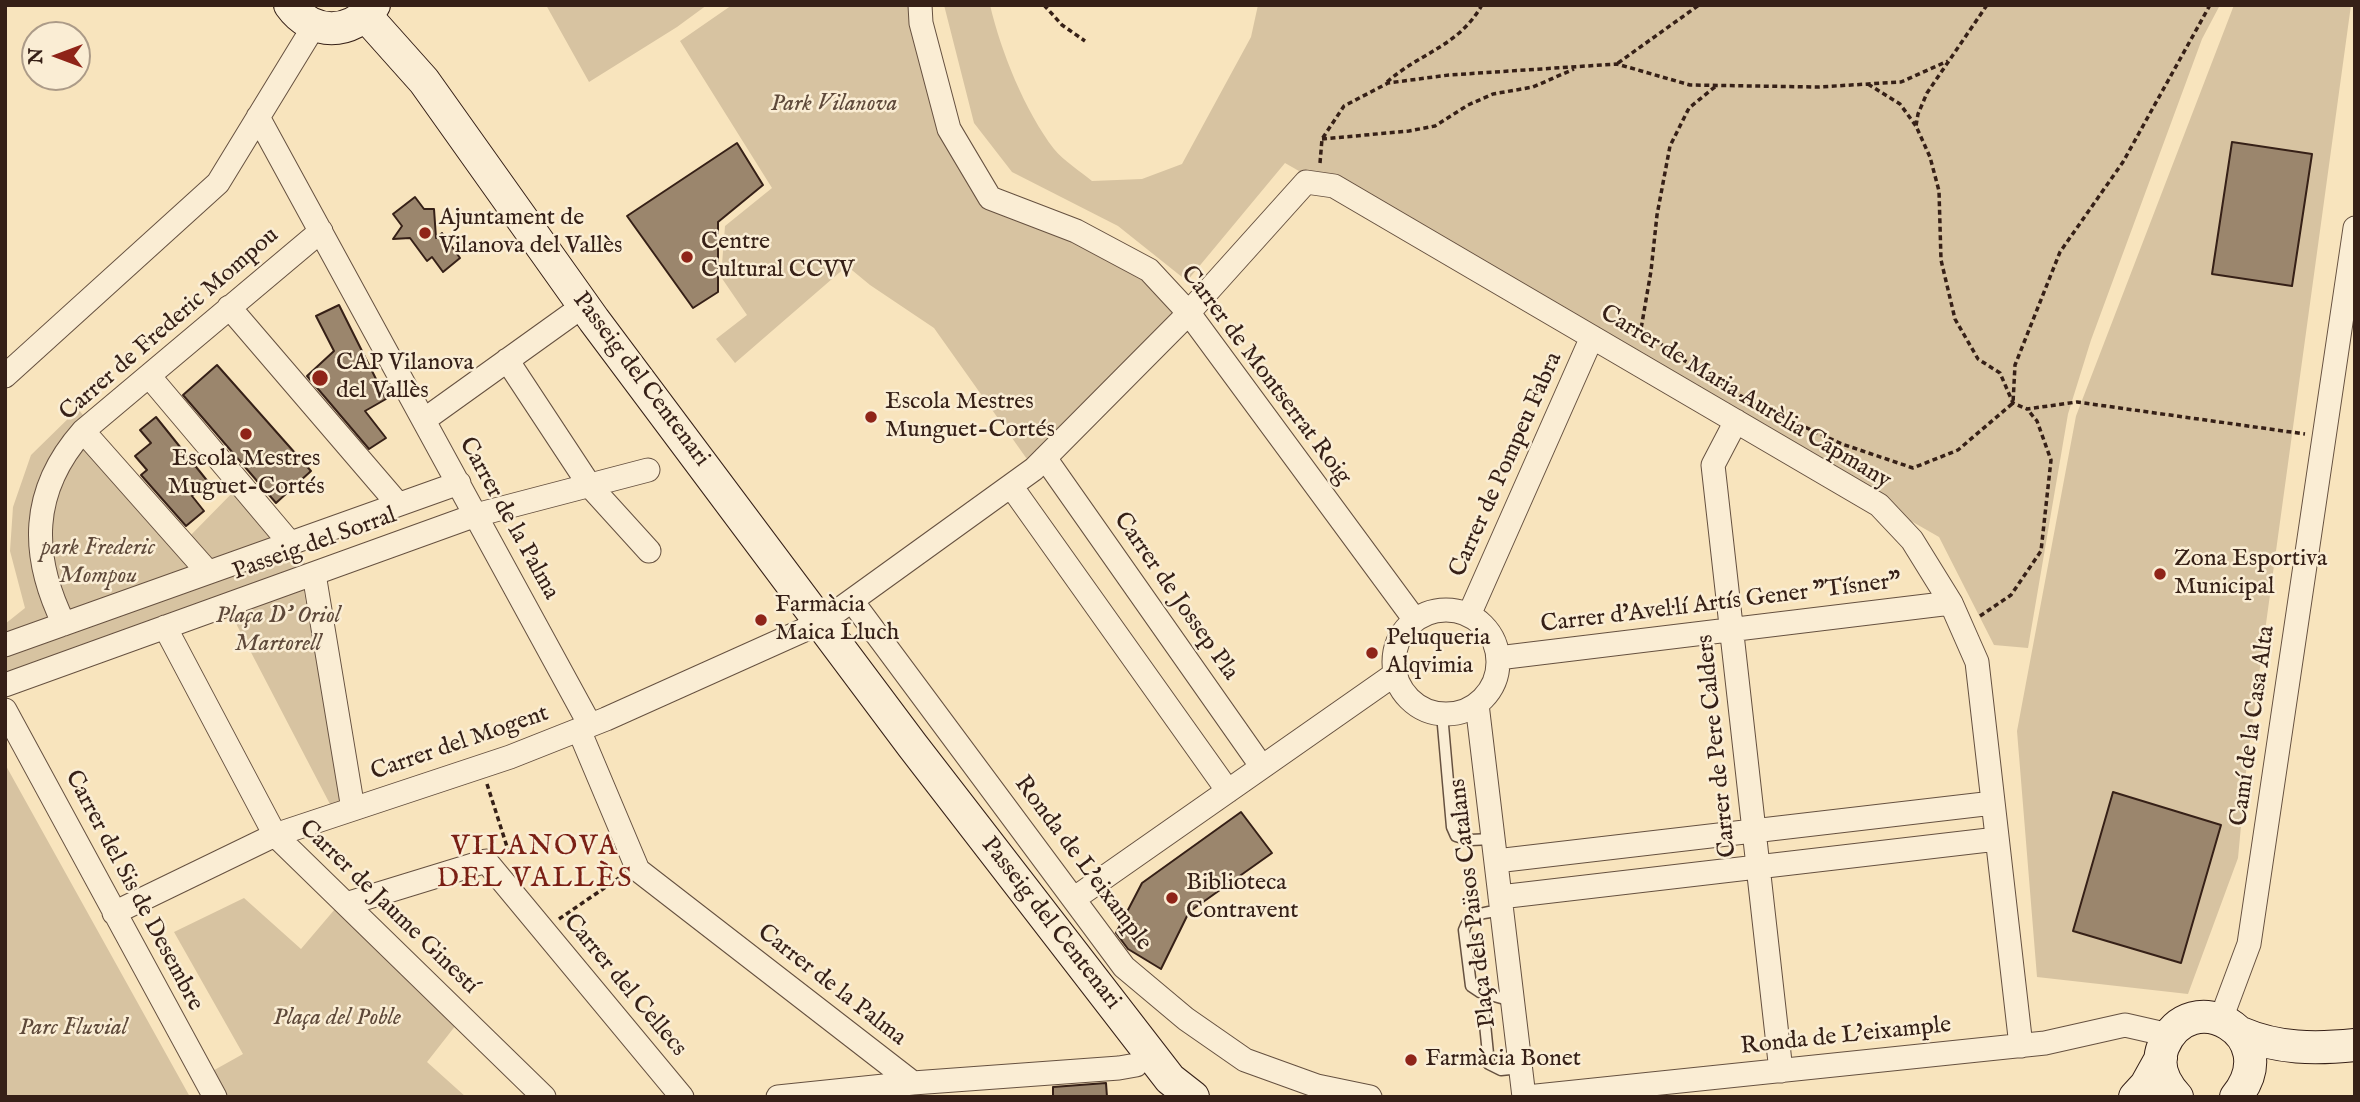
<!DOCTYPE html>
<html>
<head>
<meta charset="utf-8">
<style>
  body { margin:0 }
  #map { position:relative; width:2360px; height:1102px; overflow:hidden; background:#f8e4bd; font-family:"IM FELL English",serif }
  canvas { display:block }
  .frame { position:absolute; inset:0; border:7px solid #362017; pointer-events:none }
  .north { position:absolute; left:21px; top:21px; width:70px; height:70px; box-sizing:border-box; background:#faedd4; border:2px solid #ac9b88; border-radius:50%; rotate:270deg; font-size:19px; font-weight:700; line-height:28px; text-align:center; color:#362017 }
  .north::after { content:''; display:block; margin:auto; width:24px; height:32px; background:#8f2418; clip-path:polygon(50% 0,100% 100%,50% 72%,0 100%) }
</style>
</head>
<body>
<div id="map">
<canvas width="2360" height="1102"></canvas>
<div class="frame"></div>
<div class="north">N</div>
</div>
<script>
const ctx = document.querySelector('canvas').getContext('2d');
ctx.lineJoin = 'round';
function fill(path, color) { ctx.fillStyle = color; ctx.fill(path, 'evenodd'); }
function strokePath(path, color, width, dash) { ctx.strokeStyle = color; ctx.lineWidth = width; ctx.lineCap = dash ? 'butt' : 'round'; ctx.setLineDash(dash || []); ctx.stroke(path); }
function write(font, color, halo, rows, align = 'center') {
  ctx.font = font + ' "IM FELL English",serif'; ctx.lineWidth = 5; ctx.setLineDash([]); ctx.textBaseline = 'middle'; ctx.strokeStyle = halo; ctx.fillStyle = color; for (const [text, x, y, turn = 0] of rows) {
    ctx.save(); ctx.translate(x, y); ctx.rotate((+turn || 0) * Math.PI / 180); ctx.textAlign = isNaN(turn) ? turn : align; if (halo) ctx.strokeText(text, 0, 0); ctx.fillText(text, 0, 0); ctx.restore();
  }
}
fill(new Path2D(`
  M546,5h161l-30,22 -88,55z
  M732,5h177l2,18 70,174 159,74 34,36 -5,25 -135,137 -100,-141 -64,-43 -23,-19 -112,97 -19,-24 31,-24 -26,-38 4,-51 47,-38 -92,-147z
  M944,5h46c11,47 35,106 64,144 10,12 26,22 38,32l50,-2 40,-15 69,-127 7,-32h962l-18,34 -111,301 -23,74 -40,234 -34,-3 -55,-108 -654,-374 -98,118 -69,-55 -106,-54 -38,-49z
  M2234,5h117l-104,757 -9,96 -50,136 -151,-17 -20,-246 59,-315z
  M78,409l108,131 54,-55 74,89 -309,111v-61l20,-16 -15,-57 3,-44 18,-52z
  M303,587l41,217 -12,4 -102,-196z
  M5,764l185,333h-185z
  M244,898l57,51 34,-40 121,116 -29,37 39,35h-244l-13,-24 34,-19 -69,-122z`), '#d7c3a1');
const building = new Path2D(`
  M2232,142l80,12 -20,132 -80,-12z
  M737,143l26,42 -45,37v70l-25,16 -66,-92z
  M415,197l9,12h10l2,29 6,-5 18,25 -17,14 -11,-15 -5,4 -17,-23 -17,1 9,-13 -9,-12z
  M339,305l47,94 -21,12 21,27 -17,11 -62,-73 27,-25 -18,-35z
  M217,365l94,106 -35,32 -93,-108z
  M156,417l53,66 -17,13 12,15 -18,15 -45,-51 6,-5 -12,-14 16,-13 -11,-13z
  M2113,792l108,33 -40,138 -108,-32z
  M1241,812l31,41 -83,59 -28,57 -33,-20 -12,-16 26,-50z
  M1106,1083l1,14h-54v-10z`);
fill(building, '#9b866d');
strokePath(building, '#362017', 2);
const lane = new Path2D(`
  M1442,714l10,113 4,9 14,4 23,-1
  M1502,910c-17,3 -32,2 -38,20l7,56 9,6 32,9
  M1484,1014l5,50 12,6 19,-2`);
const street = new Path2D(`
  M920,5l1,18 28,106 41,69 86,33 73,39 39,42 227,308
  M258,117l332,608
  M229,307l169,197
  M507,360l83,126 59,65
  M5,376l213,-193 96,-157
  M149,376l141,167
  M424,420l159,-114
  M1736,421l-23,44 68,606
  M83,431l125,141
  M1045,458l217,309
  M1011,486l217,305
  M314,574l39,235
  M852,601l272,366 62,52 59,41 72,26 53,11
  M1394 662a52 52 0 1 1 104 0a52 52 0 1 1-104 0Z
  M1469,615l123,-278
  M64,624c-34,-69 -34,-133 19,-193l238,-200
  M165,627l110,208 269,262
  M5,645l454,-162
  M1498,658l453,-55
  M5,685l471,-170 172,-45
  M1477,704l47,393
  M5,710l210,387
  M579,730l59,140 275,213
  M1496,861l497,-58
  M1500,897l497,-58
  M1075,898l320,-224
  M346,904l140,-43 196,236
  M114,913l161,-78 235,-78 96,-38 216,-97 212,-153 147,-148 125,-139 28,4 545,319 33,35 39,63 26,59 44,384
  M2221,1019l28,-75 106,-716
  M778,1097l135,-14 206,-15 17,-3
  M1527,1097l518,-54 80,-18 44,10`);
const secondary = new Path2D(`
  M290,5c22,31 61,31 84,0
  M366,16l58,65 170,239 318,425 258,334 23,18
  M2241,1033c37,16 74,16 114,12
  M2135,1097l11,-12 15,-27
  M2177,1097c-13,-14 -21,-32 -14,-50 27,-66 123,-12 73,50`);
strokePath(lane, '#665140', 13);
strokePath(street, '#665140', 25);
strokePath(secondary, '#362017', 34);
strokePath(new Path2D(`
  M1044,5l18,20 23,16
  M1987,5l-60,88 -9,21 -2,12 14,31 9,34 2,69 14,59 23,40 22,14 13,30 14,6 50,-7 228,32
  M1618,63l81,-58
  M1387,82c34,-30 71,-35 95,-77
  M1868,84l32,20 16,22
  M1322,139l87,-8 26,-5 33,-21 25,-11 40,-7 41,-18
  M1320,163l2,-24 22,-33 44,-23 61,-8 168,-11 73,21 128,2 83,-5 47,-21
  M1617,327l24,2 10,-58 6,-56 13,-69 19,-38 27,-22
  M1641,329l33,25 80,50
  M1752,406l2,-2 88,40 71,24 45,-18 55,-47 2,-38 45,-113 63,-90 87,-157
  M1980,616l31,-21 30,-44 10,-91 -14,-39 -10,-12
  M487,784l22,69 -2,3
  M559,919l60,-41`), '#362017', 3.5, [5, 3.5]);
strokePath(lane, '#faedd4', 10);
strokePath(street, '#faedd4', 23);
strokePath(secondary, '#faedd4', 32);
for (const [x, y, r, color] of [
  [425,233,7,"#8f2418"],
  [687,257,7,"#8f2418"],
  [320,378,9,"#8f2418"],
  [871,417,7,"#8f2418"],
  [246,434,7,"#8f2418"],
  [2160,574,7,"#8f2418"],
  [761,620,7,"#8f2418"],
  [1372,653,7,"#8f2418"],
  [1172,898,7,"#8f2418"],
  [1411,1060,7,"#8f2418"]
]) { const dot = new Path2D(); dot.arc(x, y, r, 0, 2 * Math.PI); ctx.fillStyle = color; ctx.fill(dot); strokePath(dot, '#faedd4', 2.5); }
write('italic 24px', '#5e493a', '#faedd4', [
  ["Park Vilanova",834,105],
  ["park Frederic",98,549],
  ["Mompou",98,577],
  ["Plaça D' Oriol",278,617],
  ["Martorell",278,645],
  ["Plaça del Poble",337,1019],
  ["Parc Fluvial",73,1029]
]);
write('24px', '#362017', '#faedd4', [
  ["Ajuntament de",439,219],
  ["Vilanova del Vallès",439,247],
  ["Centre",701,243],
  ["Cultural CCVV",701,271],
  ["CAP Vilanova",336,364],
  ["del Vallès",336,392],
  ["Escola Mestres",885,403],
  ["Munguet-Cortés",885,431],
  ["Escola Mestres",246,460,"center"],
  ["Muguet-Cortés",246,488,"center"],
  ["Zona Esportiva",2174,560],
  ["Municipal",2174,588],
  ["Farmàcia",775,606],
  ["Maica Lluch",775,634],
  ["Peluqueria",1386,639],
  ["Alqvimia",1386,667],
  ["Biblioteca",1186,884],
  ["Contravent",1186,912],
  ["Farmàcia Bonet",1425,1060]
], 'left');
write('24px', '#362017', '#faedd4', [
  ["Carrer de Frederic Mompou",170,325,-41],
  ["Carrer de Montserrat Roig",1265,376,53],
  ["Passeig del Centenari",640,380,53],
  ["Carrer de Maria Aurèlia Capmany",1745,398,31],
  ["Carrer de Pompeu Fabra",1507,465,-66],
  ["Carrer de la Palma",508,519,61],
  ["Passeig del Sorral",315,545,-20],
  ["Carrer de Jossep Pla",1175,597,55],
  ["Carrer d'Avel·lí Artís Gener \"Tísner\"",1721,604,-7],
  ["Camí de la Casa Alta",2254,726,-82],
  ["Carrer del Mogent",460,744,-19],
  ["Carrer de Pere Calders",1718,746,-96],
  ["Ronda de L'eixample",1082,864,53],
  ["Carrer del Sis de Desembre",133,891,62],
  ["Plaça dels Països Catalans",1474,903,-97],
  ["Carrer de Jaume Ginestí",388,908,44],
  ["Passeig del Centenari",1050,924,52],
  ["Carrer del Cellecs",624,986,50],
  ["Carrer de la Palma",831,986,38],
  ["Ronda de L'eixample",1846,1037,-6]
]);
ctx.letterSpacing = '2px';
write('28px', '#7a1f14', '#faedd4', [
  ["VILANOVA",535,848],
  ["DEL VALLÈS",535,880]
]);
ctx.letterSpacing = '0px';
</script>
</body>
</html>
